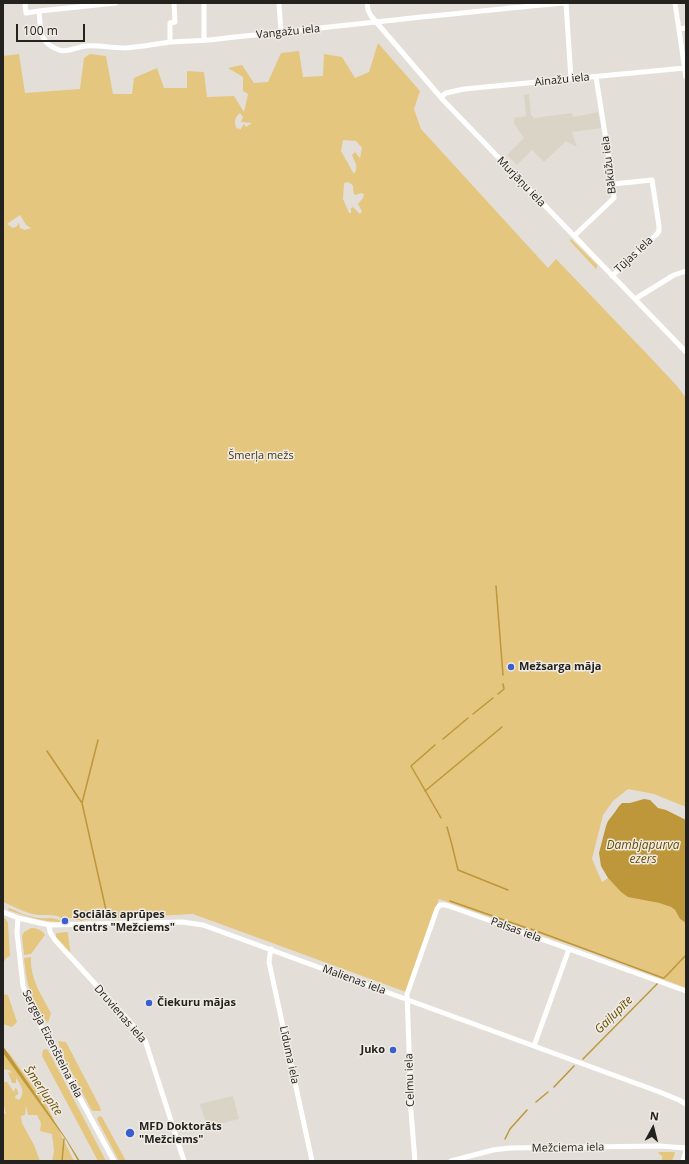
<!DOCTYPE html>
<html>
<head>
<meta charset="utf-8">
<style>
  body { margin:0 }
  #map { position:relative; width:689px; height:1164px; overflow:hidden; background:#e3dfd8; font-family:"Open Sans",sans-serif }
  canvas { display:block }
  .frame { position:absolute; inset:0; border:4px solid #23221f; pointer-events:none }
  .north { position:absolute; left:633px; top:1108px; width:40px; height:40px; -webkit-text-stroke:3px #f0ece5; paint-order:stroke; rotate:7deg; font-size:11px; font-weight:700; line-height:16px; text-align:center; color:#23221f }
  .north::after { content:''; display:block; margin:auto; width:14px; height:18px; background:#23221f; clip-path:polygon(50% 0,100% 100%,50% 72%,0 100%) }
  .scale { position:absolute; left:16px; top:24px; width:69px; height:18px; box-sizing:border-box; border:2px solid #23221f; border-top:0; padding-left:5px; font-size:12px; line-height:14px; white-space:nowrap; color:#23221f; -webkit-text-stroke:3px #f0ece5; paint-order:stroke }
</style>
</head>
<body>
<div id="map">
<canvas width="689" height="1164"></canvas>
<div class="frame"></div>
<div class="north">N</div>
<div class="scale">100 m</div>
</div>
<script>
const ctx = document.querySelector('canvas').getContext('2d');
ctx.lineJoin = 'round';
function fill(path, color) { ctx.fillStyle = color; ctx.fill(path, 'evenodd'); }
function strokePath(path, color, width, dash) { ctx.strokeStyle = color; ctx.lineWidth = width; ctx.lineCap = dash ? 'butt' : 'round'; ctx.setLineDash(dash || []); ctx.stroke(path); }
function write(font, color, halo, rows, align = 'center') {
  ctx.font = font + ' "Open Sans",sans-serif'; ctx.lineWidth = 3; ctx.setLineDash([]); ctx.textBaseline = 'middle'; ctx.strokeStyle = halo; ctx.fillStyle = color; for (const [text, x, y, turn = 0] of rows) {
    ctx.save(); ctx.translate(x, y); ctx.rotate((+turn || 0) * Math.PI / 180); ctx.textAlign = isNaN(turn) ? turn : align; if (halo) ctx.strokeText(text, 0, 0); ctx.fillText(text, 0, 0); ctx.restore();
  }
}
fill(new Path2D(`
  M529,94l2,21 3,3 38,-5 1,4 25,-5 3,16 -29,4 5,15 -11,-6 -22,21 -12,-12 -15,15 -10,-10 17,-17 -10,-14v-6l12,-2 -2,-21z
  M233,1096l6,23 -32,8 -7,-23z`), '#dad4c6');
fill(new Path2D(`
  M378,43l42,48 -6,18 7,20 127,139 8,-9 91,95 30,32 9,12v409l-32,-13 -26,-5 -15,12 -10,14 -11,44 10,23 6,-4 13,14 7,4 31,7 12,4 4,3 5,9 6,4v65l-78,-30 -169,-59 -33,93 -213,-78 -110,6v1h-3l-1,-1h-6l-1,-2h-6l-1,2c-2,-1 -5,-3 -8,-4 -8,-2 -17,0 -25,-2 -10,-3 -19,-8 -29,-12v-846l16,-2 6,39 55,-4 4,-31 6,-4 16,2 7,38h19l2,-16 23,-10 7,20h23v-17l17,1 3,25 27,-1 10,16 4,-18 -5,-3v-14l-15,-9 14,-3 12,18 14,-1 13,-29 18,-2 4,26 20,-1 1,-22 18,3 13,21 14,-6zM240,113l3,4 -2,5 11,1 -6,4 -2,-3 -4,6 -1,-2 -2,1c-3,-6 -3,-11 3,-16zM343,140l13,1 6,7 -2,10 -5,-6 -3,3c3,8 7,11 2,19l-13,-23zM348,182c8,4 4,5 6,12l2,1 5,-2 3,1 -1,4 -5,6 4,7 -2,3 -7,-7 -2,1v5h-2l-6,-14 1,-16zM20,215l6,10 5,3 -6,2 -5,-2 -1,-5 -2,3 -4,2 -6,-4z
  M571,239l26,26v2l-1,2 -26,-28z
  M9,908c9,4 20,9 30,10 8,1 15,-1 22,3v1c-19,0 -35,-6 -53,-12z
  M3,918l3,1 2,4 2,33 -4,2 -3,6z
  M31,928c6,0 11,2 14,7l-14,19 -7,1 -2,-19 2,-4z
  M67,932l1,1 2,18 -1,2 -13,-16v-3l1,-1z
  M31,957c-1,22 10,37 20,56l-3,10c-18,-24 -21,-36 -24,-65z
  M3,994l5,1 9,27 -5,5 -9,-3z
  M58,1041l8,1 34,65 1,4h-8l-2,-2 -30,-57z
  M45,1049l3,1 58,111h-8l-56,-105 1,-6z
  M3,1051l6,2 37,51 28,57h-22l2,-10 -2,-17 -12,-3 1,-8 -4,-8h-9l-2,-9 -1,9 -4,1 1,7 12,22 6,16h-37v-48l3,1 -3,-11v-21h4l7,10 1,-4 2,1 1,3v3h-2l-1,3 4,2c7,-7 2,-15 -3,-22v5h-4l-4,-11 4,1 -3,-3 -6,-1v4z
  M99,1116l3,1 24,44h-7l-20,-38 -2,-4z
  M659,1152h15l1,1 -3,8h-10v-5l-4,-3z`), '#e4c67f');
fill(new Path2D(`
  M644,799l6,1 8,8 8,2 20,10v103l-6,-4 -5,-9 -4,-3 -12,-4 -31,-6 -7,-5 -13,-14 -7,-12 -2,-13 7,-27 2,-5 7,-9 4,-6 3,-3h8z
  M3,1046l62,91 15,24h-2l-12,-21 -63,-87z`), '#bd9739');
strokePath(new Path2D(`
  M496,586l7,89
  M498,694l6,-5 -1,-5
  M473,714l20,-16
  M443,739l25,-21
  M98,740l-16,63 26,116
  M435,745l-24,21 30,52
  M47,751l35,52
  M425,791l77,-64
  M447,827l5,18 6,25 50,20
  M450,901l77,27
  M531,929l132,49
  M664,978l6,-6 16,-17
  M583,1059l75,-76
  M554,1087l20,-21
  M536,1102l12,-10
  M505,1139l5,-10 17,-19
  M62,1161l2,-22`), '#bd9739', 1.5);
strokePath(new Path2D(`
  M25,3l1,10 13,-2 77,-8
  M204,3v37
  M279,3l2,29
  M367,3l1,7 3,6 73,85 242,251
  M566,3l5,76
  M675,3l11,74
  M39,11c2,19 -1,31 20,39 10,3 17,-3 27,-4 12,-1 26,2 39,2 15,-1 30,-4 45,-6 16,-1 32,-1 48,-3 116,-12 231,-26 347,-36
  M679,29l7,-1
  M170,42v-19l5,-1 -1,-19
  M441,97l5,-4 18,-4 221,-21
  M574,236l40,-38 -1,-14 -17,-107
  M612,276l45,-42 2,-3v-5l-7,-46 -39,4
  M635,299l39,-24 12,-4
  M3,912l15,6 31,7 133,-3 21,3 454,166 22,9 7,4
  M18,918l-1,15 6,53 8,22 83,153
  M49,925l1,7 5,8 76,83 14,17 39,121
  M271,949l-1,5 -1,8 43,199
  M534,1046l35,-97
  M415,1161l-6,-74 1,-12 -3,-81 30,-85 3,-4h5l4,1 237,85
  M451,1161l42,-11 17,-2 150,-2 26,2
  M683,1161l3,-10`), '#fff', 5);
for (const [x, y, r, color] of [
  [511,667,4,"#3a5ecf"],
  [65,921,4,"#3a5ecf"],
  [149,1003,4,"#3a5ecf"],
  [393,1050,4,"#3a5ecf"],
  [130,1133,5,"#3a5ecf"]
]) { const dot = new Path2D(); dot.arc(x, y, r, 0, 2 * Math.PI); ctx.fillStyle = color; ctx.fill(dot); strokePath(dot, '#f0ece5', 1.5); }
write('11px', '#23221f', '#f0ece5', [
  ["Vangažu iela",288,32,-6],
  ["Ainažu iela",562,80,-6],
  ["Bākūžu iela",609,165,-97],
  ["Murjāņu iela",521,182,46],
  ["Tūjas iela",634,255,-43],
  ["Palsas iela",516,930,20],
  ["Malienas iela",354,980,20],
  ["Druvienas iela",120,1014,49],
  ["Sergeja Eizenšteina iela",52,1044,63],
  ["Līduma iela",289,1055,78],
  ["Celmu iela",410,1080,-92],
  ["Mežciema iela",568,1148,-1]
]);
write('11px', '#44350d', '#f0ece5', [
  ["Šmerļa mežs",261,456]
]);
write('bold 11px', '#23221f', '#f0ece5', [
  ["Mežsarga māja",519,667],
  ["Sociālās aprūpes",73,915],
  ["centrs \"Mežciems\"",73,928],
  ["Čiekuru mājas",157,1003],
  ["Juko",385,1050,"right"],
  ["MFD Doktorāts",139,1127],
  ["\"Mežciems\"",139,1140]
], 'left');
write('italic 12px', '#674d00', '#f0ece5', [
  ["Dambjapurva",643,846],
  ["ezers",643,860],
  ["Gaiļupīte",614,1015,-45],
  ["Šmerļupīte",43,1091,55]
]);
</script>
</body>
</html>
